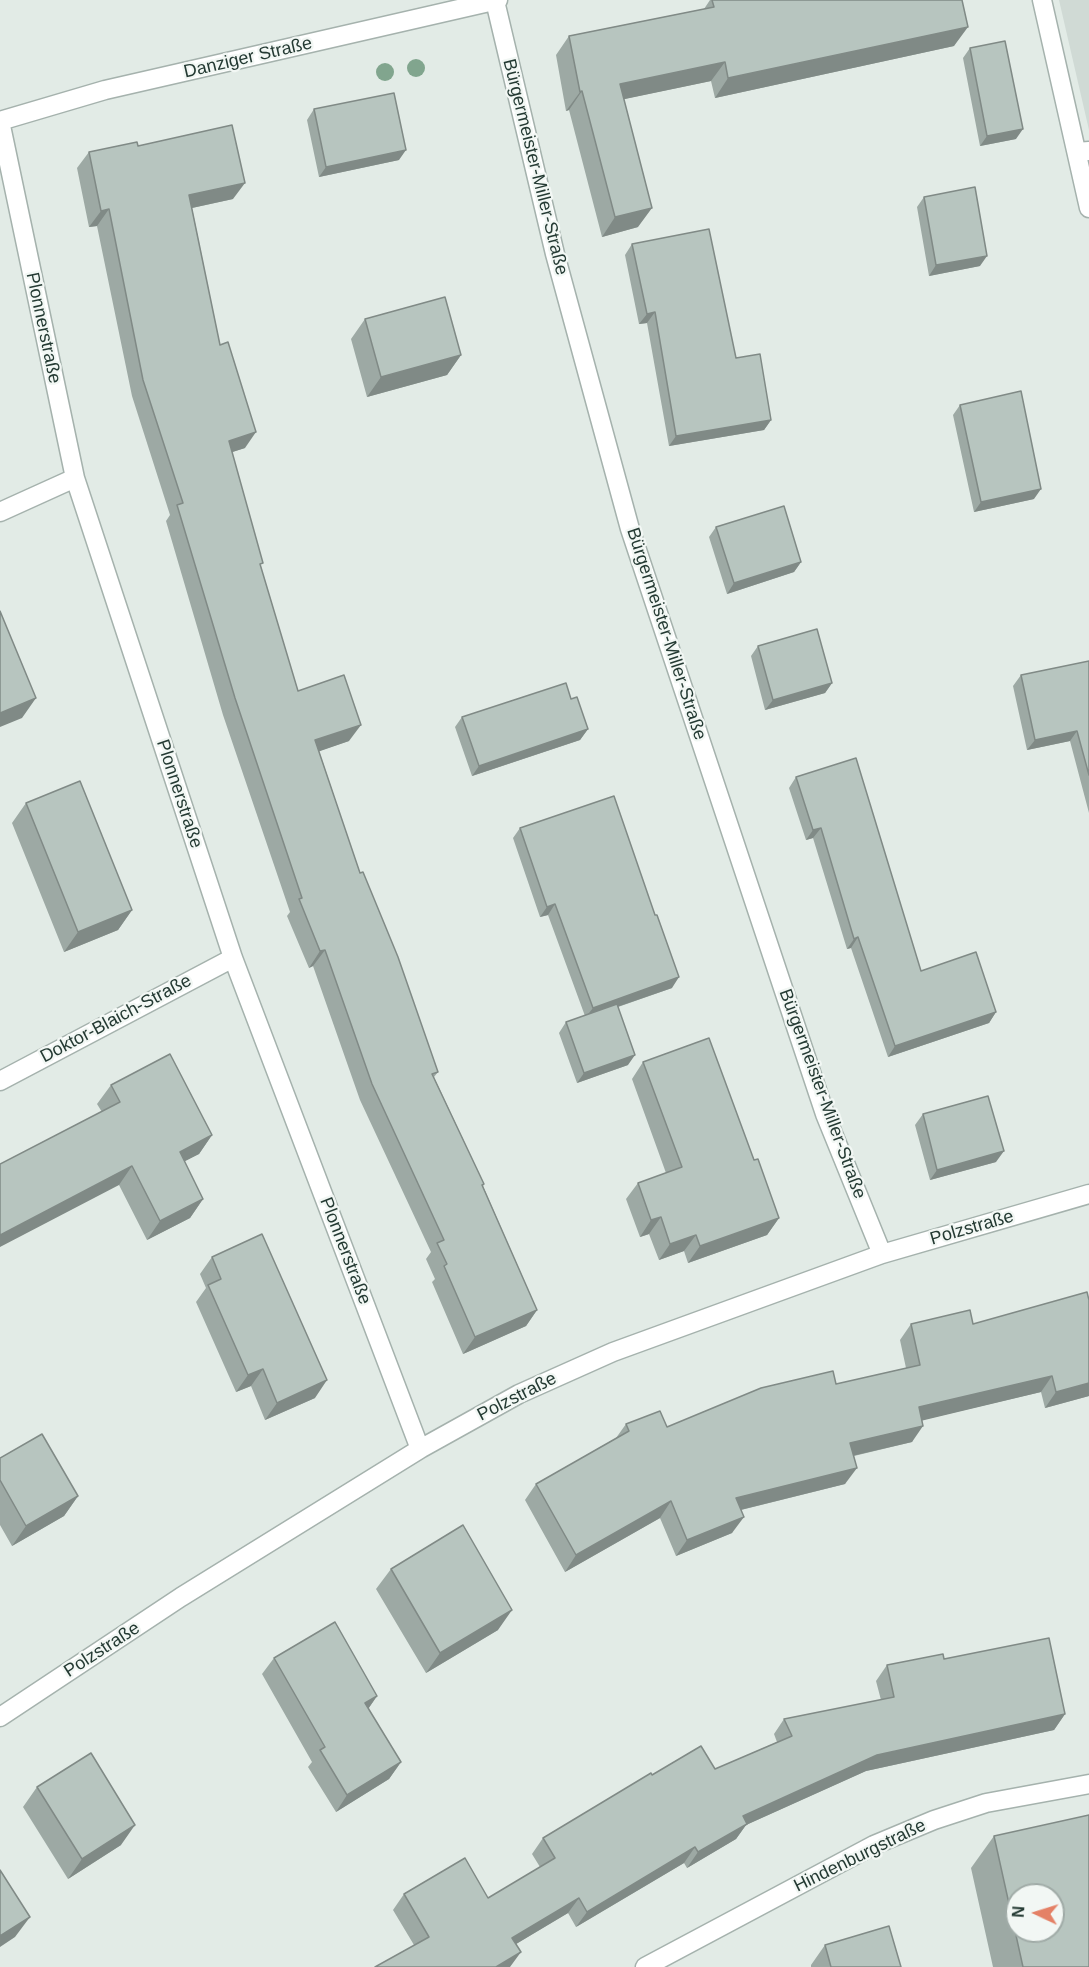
<!DOCTYPE html>
<html>
<head>
<meta charset="utf-8">
<style>
  body { margin:0 }
  #map { position:relative; width:1089px; height:1967px; overflow:hidden; background:#e2ebe6; font-family:Arial,sans-serif }
  canvas { display:block }
  .north { position:absolute; left:1005px; top:1883px; width:60px; height:60px; box-sizing:border-box; background:#f2f7f4; border:2px solid #a0aba7; border-radius:50%; rotate:274deg; font-size:16px; font-weight:700; line-height:24px; text-align:center; color:#243a33 }
  .north::after { content:''; display:block; margin:auto; width:21px; height:27px; background:#e48166; clip-path:polygon(50% 0,100% 100%,50% 72%,0 100%) }
</style>
</head>
<body>
<div id="map">
<canvas width="1089" height="1967"></canvas>
<div class="north">N</div>
</div>
<script>
const ctx = document.querySelector('canvas').getContext('2d');
ctx.lineJoin = 'round';
function fill(path, color) { ctx.fillStyle = color; ctx.fill(path, 'evenodd'); }
function strokePath(path, color, width, dash) { ctx.strokeStyle = color; ctx.lineWidth = width; ctx.lineCap = dash ? 'butt' : 'round'; ctx.setLineDash(dash || []); ctx.stroke(path); }
function write(font, color, halo, rows, align = 'center') {
  ctx.font = font + ' Arial,sans-serif'; ctx.lineWidth = 4.5; ctx.setLineDash([]); ctx.textBaseline = 'middle'; ctx.strokeStyle = halo; ctx.fillStyle = color; for (const [text, x, y, turn = 0] of rows) {
    ctx.save(); ctx.translate(x, y); ctx.rotate((+turn || 0) * Math.PI / 180); ctx.textAlign = isNaN(turn) ? turn : align; if (halo) ctx.strokeText(text, 0, 0); ctx.fillText(text, 0, 0); ctx.restore();
  }
}
fill(new Path2D(`
  M1059,0h30v130z`), '#d0dad5');
const lane = new Path2D(`
  M1077,152l12,-1`);
const street = new Path2D(`
  M1042,0l47,208
  M495,1l60,253 75,275 195,585 57,140
  M0,121l75,357 158,480 187,491
  M0,121l105,-31 393,-90
  M0,512l75,-34
  M0,1081l233,-123
  M0,1717l181,-120 239,-148 99,-55 94,-42 269,-98 207,-60
  M645,1967l229,-122 60,-25 52,-17 103,-19`);
strokePath(lane, '#a5b2ad', 21);
strokePath(street, '#a5b2ad', 21);
strokePath(lane, '#fff', 18);
strokePath(street, '#fff', 18);
ctx.fillStyle = '#81a58e';
for (const [x, y] of [
  [416,68],
  [385,72]
]) { ctx.beginPath(); ctx.arc(x, y, 9, 0, 2 * Math.PI); ctx.fill(); }
fill(new Path2D(`
  M710,0h252l-8,46 -239,52 -4,-17 -87,18 14,128 -36,10 -33,-127 -3,1 -10,-56 13,-19 135,-27z
  M970,48l46,91 -36,7 -17,-88z
  M314,109l85,51 -80,17 -12,-57z
  M138,146l95,53 -41,9 28,137 25,103 -13,4 29,115 37,124 51,50 -30,10 41,122 78,199 -4,5 50,107 -1,2 54,124 -11,16 -63,28 -31,-72 3,-3 -9,-20 5,-7 -71,-152 -47,-134 -4,2 -22,-52 3,-4 -67,-197 -57,-194 4,-6 -38,-119 -35,-170 -8,1 -12,-59 12,-16z
  M924,197l56,69 -51,10 -12,-69z
  M632,244l104,114 35,62 -7,10 -95,16 -22,-123 -8,1 -14,-69z
  M365,319l96,36 -14,20 -80,22 -16,-58z
  M960,405l74,94 -60,13 -21,-97z
  M716,527l85,35 -7,10 -67,22 -18,-57z
  M758,646l74,37 -7,10 -60,17 -14,-54z
  M1089,661v152l-19,-72 -43,9 -14,-64 8,-11z
  M571,699l17,30 -8,11 -108,36 -17,-49 7,-10z
  M796,777l125,194 75,41 -7,11 -101,34 -37,-109 -4,1 -34,-111 -7,2 -17,-52z
  M26,803l106,107 -14,20 -54,22 -52,-129z
  M520,828l152,160 -54,19 10,58 -51,18 -18,-50 7,-11 19,-6 -37,-101 -8,2 -27,-79z
  M643,1062l111,98 25,58 -12,17 -79,28 -4,-12 -25,9 -10,-26 -9,3 -14,-38 12,-16 28,-10 -34,-94z
  M111,1085l101,50 -13,19 -15,7 19,38 -13,19 -43,22 -28,-55 -17,-73 -5,-8z
  M923,1114l73,48 -66,18 -15,-55z
  M212,1257l103,141 -50,22 -14,-34 -15,6 -40,-90 10,-14 -6,-14z
  M1089,1300v96l-44,12 -4,-16 -119,28 -10,22 -58,14 -9,28 -104,26 -9,23 -56,23 -16,-38 -95,54 -40,-72 11,-16 80,-46 10,-14 41,3 169,-43 70,-16 -6,-28 11,-16h62z
  M0,1458l78,38 -14,20 -52,30 -12,-21z
  M391,1569l107,61 -72,43 -50,-84z
  M274,1658l103,38 -9,13 33,53 -12,17 -53,33 -28,-45 4,-5 -50,-88z
  M944,1659l121,55 -11,16 -188,41 -120,54 -10,14 -49,29 -3,-5 -108,64 -8,-14 -52,31 -102,1 -21,-35 11,-16 84,4 52,-31 -8,-13 11,-16 109,-63 63,-6 62,-27 -3,-8 10,-15 97,-19 -5,-19 11,-16z
  M37,1787l84,58 -53,34 -45,-72z
  M994,1836l95,131h-96l-22,-99z
  M825,1945l76,22h-90v-2z`), '#9da9a4');
fill(new Path2D(`
  M968,27l-14,19 -239,52 13,-20z
  M725,62l-14,19 -105,22 14,-19z
  M582,91l-13,19 -3,1 14,-19z
  M1023,129l-7,10 -36,7 7,-10z
  M406,150l-7,10 -80,17 7,-10z
  M245,183l-12,16 -55,12 11,-16z
  M652,208l-14,19 -36,10 13,-20z
  M109,209l-12,17 -8,1 12,-16z
  M987,256l-7,10 -51,10 7,-11z
  M655,312l-8,11 -8,1 8,-10z
  M461,355l-14,20 -80,22 14,-20z
  M771,420l-7,10 -95,16 7,-10z
  M256,432l-11,16 -28,9 12,-16z
  M1041,489l-7,10 -60,13 7,-10z
  M801,562l-7,10 -67,22 7,-11z
  M832,683l-7,10 -60,17 8,-10z
  M36,698l-14,20 -22,9v-14z
  M361,725l-12,16 -46,16 12,-17z
  M588,729l-8,11 -108,36 7,-10z
  M1077,731l-7,10 -43,9 8,-10z
  M821,828l-8,10 -7,2 7,-10z
  M555,904l-7,11 -8,2 7,-10z
  M132,910l-14,20 -54,22 14,-20z
  M858,937l-7,11 -4,1 7,-10z
  M325,950l-12,16 -4,2 11,-17z
  M679,977l-7,11 -87,30 8,-10z
  M996,1012l-7,11 -101,34 7,-11z
  M635,1055l-7,10 -51,18 7,-10z
  M212,1135l-13,19 -33,17 14,-19z
  M1004,1151l-8,11 -66,18 7,-10z
  M132,1166l-13,19 -119,62v-12z
  M203,1199l-13,19 -43,22 13,-19z
  M661,1217l-12,17 -9,3 11,-17z
  M779,1218l-12,17 -79,28 12,-17z
  M696,1235l-12,16 -25,9 11,-16z
  M537,1310l-11,16 -63,28 12,-17z
  M263,1369l-12,17 -15,6 12,-17z
  M1052,1376l-11,16 -133,32 11,-17z
  M327,1380l-12,18 -50,22 12,-17z
  M1089,1383v13l-44,12 11,-16z
  M923,1426l-11,16 -73,17 11,-16z
  M857,1468l-12,16 -121,30 12,-16z
  M78,1496l-14,20 -52,30 14,-20z
  M671,1501l-11,17 -95,54 11,-17z
  M744,1517l-12,16 -56,23 11,-16z
  M512,1610l-14,20 -72,43 14,-20z
  M377,1696l-11,16 -1,-9z
  M1065,1714l-11,16 -188,41 -120,54 -10,14 -49,29 11,-16 45,-36 134,-61z
  M401,1762l-12,17 -53,33 11,-17z
  M135,1825l-14,20 -53,34 14,-20z
  M695,1847l-11,16 -108,64 11,-15z
  M579,1898l-11,15 -67,40 11,-15z
  M30,1917l-15,20 -15,10v-11z
  M521,1952l-11,15h-14z`), '#808a86');
const building = new Path2D(`
  M712,0h250l6,27 -240,51 -3,-16 -105,22 32,124 -37,9 -33,-126 -2,1 -11,-56 145,-29z
  M1005,41l18,88 -36,7 -17,-88z
  M394,93l12,57 -80,17 -12,-58z
  M232,125l13,58 -56,12 31,150 8,-3 28,90 -27,9 34,122 -3,1 38,127 46,-16 17,50 -46,15 45,133 3,-1 35,85 40,115 -6,2 52,110 -2,1 55,125 -62,27 -31,-71 3,-2 -10,-21 7,-3 -72,-156 -47,-134 -5,1 -21,-52 3,-1 -67,-200 -58,-193 6,-2 -40,-123 -34,-171 -8,2 -12,-59 48,-10 1,4z
  M975,187l12,69 -51,9 -12,-68z
  M709,229l27,129 24,-4 11,66 -95,16 -21,-124 -8,2 -15,-70z
  M445,297l16,58 -80,22 -16,-58z
  M1021,391l20,98 -60,13 -21,-97z
  M784,506l17,56 -67,21 -18,-56z
  M0,611l36,87 -36,15z
  M817,629l15,54 -59,17 -15,-54z
  M1089,661v114l-12,-44 -42,9 -14,-65z
  M566,683l5,16 6,-2 11,32 -109,37 -17,-49z
  M856,758l65,213 55,-19 20,60 -101,34 -37,-109 -4,2 -33,-111 -8,2 -17,-53z
  M80,781l52,129 -54,22 -52,-129z
  M614,796l41,119h2l22,62 -86,31 -38,-104 -8,3 -27,-79z
  M617,1004l18,51 -51,18 -18,-51z
  M709,1038l45,122 4,-1 21,59 -79,28 -4,-11 -26,9 -9,-27 -10,3 -13,-37 44,-16 -39,-105z
  M170,1054l42,81 -32,17 23,47 -43,22 -28,-55 -132,69v-71l120,-62 -9,-17z
  M988,1096l16,55 -67,19 -14,-56z
  M262,1234l65,146 -50,23 -14,-34 -15,6 -40,-90 13,-6 -9,-22z
  M1087,1292l2,8v83l-33,9 -4,-16 -133,31 4,19 -73,17 7,25 -121,30 8,19 -57,23 -16,-39 -95,54 -40,-71 93,-53 -3,-7 34,-13 7,16 94,-39 72,-17 3,13 84,-19 -9,-41 59,-14 3,14z
  M42,1434l36,62 -52,30 -26,-46v-22z
  M463,1525l49,85 -72,43 -49,-84z
  M335,1622l42,74 -12,7 36,59 -54,33 -27,-45 5,-3 -51,-89z
  M1049,1638l16,76 -188,41 -134,61 4,8 -49,28 -3,-5 -108,65 -8,-14 -67,40 9,14 -25,15h-121l54,-30 -25,-43 61,-36 23,40 67,-40 -12,-20 108,-65 1,2 49,-29 14,23 77,-33 -8,-17 110,-22 -7,-32 56,-11 1,5z
  M91,1753l44,72 -53,34 -45,-72z
  M1089,1815v152h-66l-29,-131zM1017,1895h36v36h-36z
  M0,1870l30,47 -30,19z
  M889,1926l12,41h-70l-6,-22z`);
fill(building, '#b7c5bf');
strokePath(building, '#808a86', 1.5);
write('18px', '#243a33', '#f2f7f4', [
  ["Danziger Straße",248,58,-13],
  ["Bürgermeister-Miller-Straße",535,167,76],
  ["Plonnerstraße",43,328,78],
  ["Bürgermeister-Miller-Straße",666,634,72],
  ["Plonnerstraße",179,794,72],
  ["Doktor-Blaich-Straße",116,1019,-28],
  ["Bürgermeister-Miller-Straße",822,1094,70],
  ["Polzstraße",972,1228,-16],
  ["Plonnerstraße",345,1251,69],
  ["Polzstraße",517,1397,-27],
  ["Polzstraße",102,1650,-33],
  ["Hindenburgstraße",860,1856,-26]
]);
</script>
</body>
</html>
